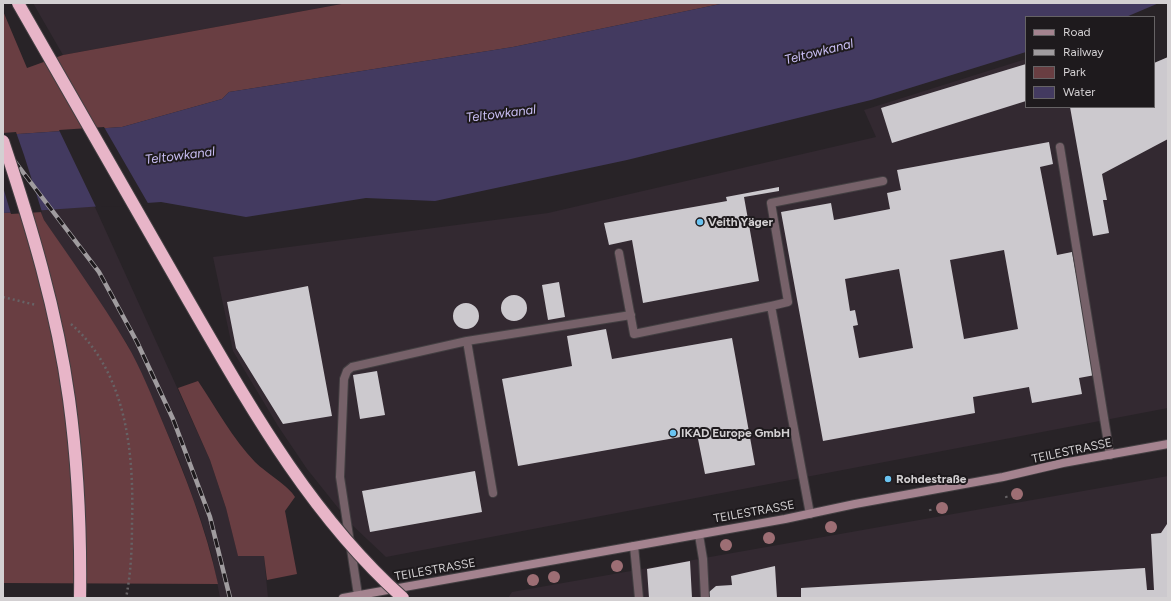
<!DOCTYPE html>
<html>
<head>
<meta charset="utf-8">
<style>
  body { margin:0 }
  #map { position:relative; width:1171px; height:601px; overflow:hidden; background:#282327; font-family:Figtree,sans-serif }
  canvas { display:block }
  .frame { position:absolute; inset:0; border:4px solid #d3d0d2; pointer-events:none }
  .legend { position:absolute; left:1025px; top:16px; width:130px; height:92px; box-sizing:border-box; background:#1e1a1d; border:1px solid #666365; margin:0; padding:5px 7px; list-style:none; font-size:12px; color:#d3d0d2 }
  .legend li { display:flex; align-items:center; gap:8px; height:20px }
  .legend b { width:20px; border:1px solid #666365 }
</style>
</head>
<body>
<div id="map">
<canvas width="1171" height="601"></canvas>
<div class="frame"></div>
<ul class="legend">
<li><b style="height:5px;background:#a4838f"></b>Road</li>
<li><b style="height:5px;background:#a09c9f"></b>Railway</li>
<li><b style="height:11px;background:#693e42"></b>Park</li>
<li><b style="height:11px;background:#433a60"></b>Water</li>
</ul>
</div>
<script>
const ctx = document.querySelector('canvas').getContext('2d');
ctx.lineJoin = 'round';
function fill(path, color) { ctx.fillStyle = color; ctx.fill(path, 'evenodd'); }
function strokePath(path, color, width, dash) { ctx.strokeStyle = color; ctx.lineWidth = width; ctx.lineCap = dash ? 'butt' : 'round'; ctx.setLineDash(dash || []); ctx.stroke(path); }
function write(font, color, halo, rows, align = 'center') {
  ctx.font = font + ' Figtree,sans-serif'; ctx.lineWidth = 4; ctx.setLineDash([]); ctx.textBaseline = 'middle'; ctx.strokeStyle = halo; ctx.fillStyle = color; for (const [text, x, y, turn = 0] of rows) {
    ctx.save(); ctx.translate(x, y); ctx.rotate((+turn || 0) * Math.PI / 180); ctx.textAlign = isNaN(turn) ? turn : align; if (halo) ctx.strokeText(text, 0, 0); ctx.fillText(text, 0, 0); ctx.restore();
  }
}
fill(new Path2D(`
  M33,3h314l-284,52z
  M1168,57v351l-782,149 -35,-33 -44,-55 -29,-43 -45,-75 -20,-94 335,-44 328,-76 -12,-27 162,-51v48h128v-44z
  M94,205l116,255 16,48 12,47 26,1 4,42h-48l-8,-42 -12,-39 -21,-57 -26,-60 -26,-56 -83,-124 -4,-10z
  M1168,476v122h-660l4,-6z`), '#332931');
fill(new Path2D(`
  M347,3h378l-212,44 -284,45 -7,7 -100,28 -119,8v-124l24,57 36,-13z
  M40,210l4,10c28,41 57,81 82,123 15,25 26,54 37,80 22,52 43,105 55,161l-215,-1v-370z
  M198,381c18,27 35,58 57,81 11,11 34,24 40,35l-10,14 12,63 -30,6 -3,-24h-26l-12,-48 -16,-48 -32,-72z`), '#693e42');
fill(new Path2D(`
  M725,3h434l-33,14h-100v35l-155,48 -244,60 -192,41 -69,-3 -120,19 -85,-15 -158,11v-78l119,-8 100,-28 7,-7 284,-45z`), '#433a60');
fill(new Path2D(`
  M104,127l45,78 -53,2 -37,-77z
  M16,132l8,23 18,57 -31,2 -8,-27v-54z`), '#282327');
fill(new Path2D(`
  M1168,57v82l-66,35 5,26h-4l6,33 -16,3 -23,-129h84v-44z
  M1026,64v37l-134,42 -11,-35z
  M1049,142l4,22 -13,3 17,88 15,-3 23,123 -16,3 3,16 -50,9 -3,-16 -56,10 2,16 -152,28 -42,-229 50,-9 3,17 56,-11 -3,-16 14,-3 -4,-20zM1004,250l14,79 -54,10 -14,-79zM899,269l14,79 -54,10 -6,-32 5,-1 -3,-15 -5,1 -5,-32z
  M779,187v4l-35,6 15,84 -116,22 -11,-63 -23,5 -5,-22 123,-22 -1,-4z
  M559,282l6,35 -17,3 -6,-35z
  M308,286l24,130 -49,8 -47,-76 -9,-46z
  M501 308a13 13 0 1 1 26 0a13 13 0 1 1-26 0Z
  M453 316a13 13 0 1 1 26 0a13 13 0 1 1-26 0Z
  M606,329l6,30 120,-21 23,127 -50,9 -8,-40 -179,32 -16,-87 70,-13 -5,-30z
  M377,371l8,44 -25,4 -7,-44z
  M475,471l7,41 -112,20 -8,-41z
  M1167,524l1,74h-367v-10l344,-20 2,22h7l-3,-56 10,-1z
  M690,561l2,37h-43l-2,-29z
  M775,566l2,32h-68v-6l7,-6 16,-1 -1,-9z`), '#ccc9ce');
const lane = new Path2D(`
  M1060,147l50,308
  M619,253l15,81 137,-28
  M467,341l26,152
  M810,514l-39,-208 17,-4 -17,-99 112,-22
  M699,535l4,24 2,39
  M634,546l5,52
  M358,595l-18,-118 4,-98 3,-8 5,-4 115,-26 164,-26`);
const secondary = new Path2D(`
  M343,598l442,-79 70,-15 148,-27 60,-14 105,-19`);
strokePath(lane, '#433f42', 10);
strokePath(secondary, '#433f42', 10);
strokePath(new Path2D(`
  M3,297l33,8
  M71,324c56,49 63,129 61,199 0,25 -1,50 -6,75
  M888,477v2
  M1006,496l1,3
  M930,509l1,4`), '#676366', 2.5, [2, 3]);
strokePath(lane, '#766169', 8);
strokePath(secondary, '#a4838f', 8);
const rail = new Path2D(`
  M3,146l96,126 38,70 36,77 37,98 20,81`);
strokePath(rail, '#a09c9f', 4.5);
strokePath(rail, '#1e1a1d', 3, [9]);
const highwayBridge = new Path2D(`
  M18,3c57,98 112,197 169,295 62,107 123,217 216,300
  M3,141c28,84 54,170 66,258 9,66 12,132 11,199`);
strokePath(highwayBridge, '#433f42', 14, []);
strokePath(highwayBridge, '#e8b5c8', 12);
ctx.fillStyle = '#9d6e74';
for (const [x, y] of [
  [1017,494],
  [942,508],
  [831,527],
  [769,538],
  [726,545],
  [617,566],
  [554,577],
  [533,580]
]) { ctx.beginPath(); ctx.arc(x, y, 6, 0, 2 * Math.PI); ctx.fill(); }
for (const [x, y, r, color] of [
  [700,222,4,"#6ac3f1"],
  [673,433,4,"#6ac3f1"],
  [888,479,4,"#6ac3f1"]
]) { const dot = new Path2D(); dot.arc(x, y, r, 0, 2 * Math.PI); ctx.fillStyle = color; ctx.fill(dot); strokePath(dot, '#1e1a1d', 1.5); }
write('bold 12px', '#d3d0d2', '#1e1a1d', [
  ["Veith Yäger",708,222],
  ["IKAD Europe GmbH",681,433],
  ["Rohdestraße",896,479]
], 'left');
write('12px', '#d3d0d2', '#1e1a1d', [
  ["TEILESTRASSE",1072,451,-12],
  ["TEILESTRASSE",754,512,-10],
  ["TEILESTRASSE",435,570,-10]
]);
write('italic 13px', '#c9bef4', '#1e1a1d', [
  ["Teltowkanal",819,52,-14],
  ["Teltowkanal",501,114,-7],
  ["Teltowkanal",180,156,-7]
]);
</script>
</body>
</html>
